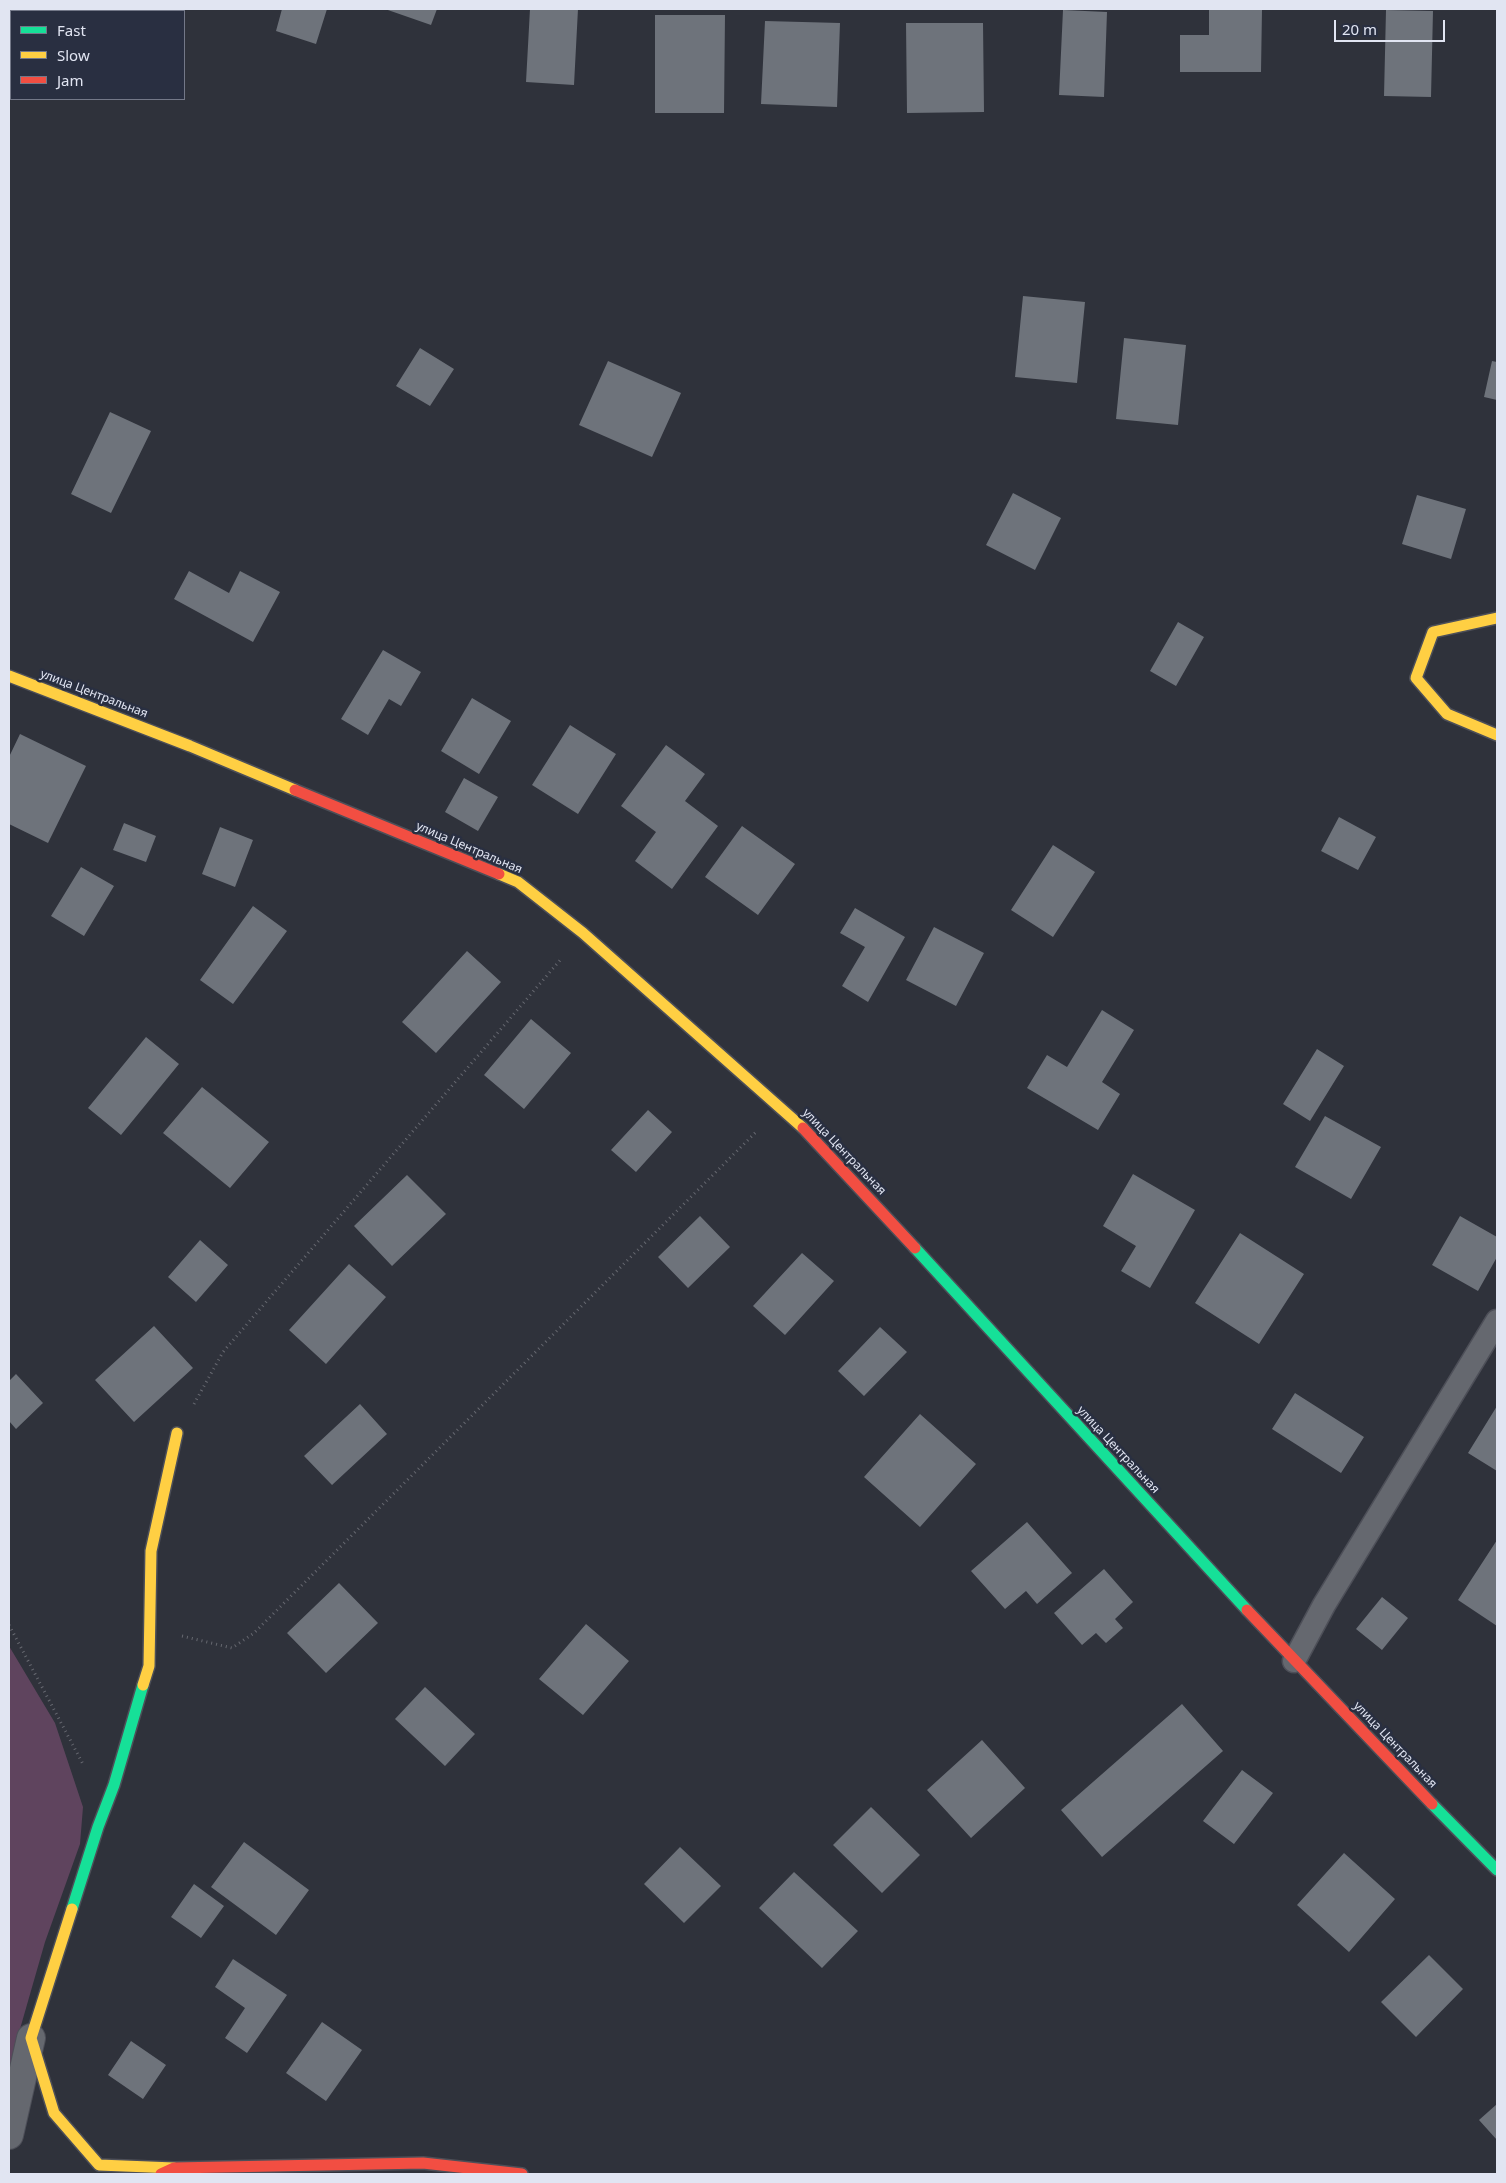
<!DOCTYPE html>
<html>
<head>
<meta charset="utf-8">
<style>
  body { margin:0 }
  #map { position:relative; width:1506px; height:2183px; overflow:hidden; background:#2f323b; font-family:"Noto Sans",sans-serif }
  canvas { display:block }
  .frame { position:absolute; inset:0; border:10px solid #e1e5f2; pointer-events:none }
  .legend { position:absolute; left:10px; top:10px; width:175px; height:90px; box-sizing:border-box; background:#292f41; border:1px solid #737888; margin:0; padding:6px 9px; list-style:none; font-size:15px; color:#e1e5f2 }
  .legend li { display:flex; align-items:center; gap:10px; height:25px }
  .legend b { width:25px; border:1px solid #737888 }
  .scale { position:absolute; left:1334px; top:20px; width:111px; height:22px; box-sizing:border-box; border:2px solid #e1e5f2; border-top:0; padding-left:6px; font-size:15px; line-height:18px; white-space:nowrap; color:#e1e5f2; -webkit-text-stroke:4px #292f41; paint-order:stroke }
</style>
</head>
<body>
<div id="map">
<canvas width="1506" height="2183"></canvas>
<div class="frame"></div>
<ul class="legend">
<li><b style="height:6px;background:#16e098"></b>Fast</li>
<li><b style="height:6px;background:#ffcf43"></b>Slow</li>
<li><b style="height:6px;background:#f24e42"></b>Jam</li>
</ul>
<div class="scale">20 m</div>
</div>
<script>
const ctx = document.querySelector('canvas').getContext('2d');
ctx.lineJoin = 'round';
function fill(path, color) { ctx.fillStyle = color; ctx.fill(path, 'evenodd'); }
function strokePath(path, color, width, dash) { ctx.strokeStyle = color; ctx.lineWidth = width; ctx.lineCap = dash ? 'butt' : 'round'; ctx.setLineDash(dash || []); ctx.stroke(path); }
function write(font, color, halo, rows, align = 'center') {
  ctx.font = font + ' "Noto Sans",sans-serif'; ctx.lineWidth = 5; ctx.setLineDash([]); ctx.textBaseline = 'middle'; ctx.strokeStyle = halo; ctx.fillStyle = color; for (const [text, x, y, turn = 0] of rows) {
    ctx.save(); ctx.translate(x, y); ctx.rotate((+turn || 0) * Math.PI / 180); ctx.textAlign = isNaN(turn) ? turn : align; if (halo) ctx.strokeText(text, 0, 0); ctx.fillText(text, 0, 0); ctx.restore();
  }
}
fill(new Path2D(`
  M9,1646l46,77 28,84 -3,37 -35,98 -27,94 -9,74z`), '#5f445e');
fill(new Path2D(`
  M282,9h45l-11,35 -40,-13z
  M385,9h52l-6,16z
  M530,9h48l-4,76 -48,-3z
  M1209,9h53l-1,63h-81v-37h29z
  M1063,10l44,2 -3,85 -45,-2z
  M1386,10l47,1 -2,86 -47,-1z
  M655,15h70l-1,98h-69z
  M765,21l75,2 -3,84 -76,-3z
  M906,23h77l1,89 -77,1z
  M1023,296l62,6 -8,81 -62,-6z
  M1124,338l62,7 -8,80 -62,-6z
  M420,348l34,21 -24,37 -34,-20z
  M608,361l73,32 -29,64 -73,-32z
  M1492,361l5,1v38l-13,-3z
  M110,412l41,19 -40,82 -40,-19z
  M1013,493l48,25 -26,52 -49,-25z
  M1417,495l49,14 -15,50 -49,-15z
  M189,571l40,22 11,-22 40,21 -27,50 -79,-43z
  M1178,622l26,15 -28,49 -26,-15z
  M383,650l38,22 -20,34 -12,-7 -21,36 -27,-16z
  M472,698l39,23 -32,53 -38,-23z
  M570,725l46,29 -38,60 -46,-29z
  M20,734l66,32 -38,77 -39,-19v-67z
  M666,745l39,29 -20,27 33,25 -46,63 -37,-28 21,-29 -35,-26z
  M464,778l34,19 -20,34 -33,-19z
  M1339,817l37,20 -18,33 -37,-19z
  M124,823l32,13 -10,26 -33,-12z
  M742,826l53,38 -37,51 -53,-38z
  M220,827l33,13 -18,47 -33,-13z
  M1053,845l42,27 -42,65 -42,-27z
  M81,867l33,19 -30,50 -33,-20z
  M253,906l34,25 -54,73 -33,-24z
  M855,908l50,29 -37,65 -26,-16 23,-39 -25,-14z
  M934,927l50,26 -28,53 -50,-26z
  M467,951l34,31 -65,71 -34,-31z
  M1102,1010l32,20 -32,52 18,12 -22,36 -71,-42 20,-33 20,12z
  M531,1019l40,34 -47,56 -40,-34z
  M146,1037l33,27 -58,71 -33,-27z
  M1317,1049l27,17 -34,55 -27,-17z
  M202,1087l67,55 -39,46 -67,-55z
  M648,1110l24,22 -36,40 -25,-22z
  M1325,1116l56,31 -30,52 -56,-32z
  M1133,1174l62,36 -45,78 -29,-17 15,-25 -33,-20z
  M407,1175l39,39 -54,52 -38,-40z
  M700,1216l30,31 -42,41 -30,-31z
  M1460,1216l37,21v20l-19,34 -46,-26z
  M1240,1233l64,41 -45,70 -64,-41z
  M200,1240l28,25 -32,37 -28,-25z
  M802,1253l32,28 -49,54 -32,-29z
  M349,1264l37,33 -60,67 -37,-34z
  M154,1326l39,42 -59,54 -39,-42z
  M880,1327l27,25 -43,44 -26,-25z
  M16,1374l27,29 -27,26 -7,-8v-40z
  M1295,1393l69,44 -23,36 -69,-44z
  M360,1404l27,30 -55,51 -28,-29z
  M1497,1406v65l-29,-18z
  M920,1414l56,50 -56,63 -56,-50z
  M1027,1522l45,51 -35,31 -11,-13 -21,18 -34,-38z
  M1497,1540v86l-39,-26z
  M1104,1569l29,33 -18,17 8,9 -17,15 -10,-10 -14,12 -28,-32z
  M339,1583l39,40 -52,50 -39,-40z
  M1382,1597l26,21 -26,32 -26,-21z
  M586,1624l43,37 -46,54 -44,-36z
  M425,1687l50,47 -30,32 -50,-47z
  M1182,1704l41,47 -121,106 -41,-47z
  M982,1740l43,48 -54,50 -44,-48z
  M1242,1770l31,23 -39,51 -31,-23z
  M871,1807l49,48 -38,38 -49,-48z
  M244,1842l65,48 -33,45 -65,-48z
  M680,1847l41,39 -37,37 -40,-39z
  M1344,1853l51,46 -46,53 -52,-47z
  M794,1872l64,59 -36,37 -63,-60z
  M194,1884l30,22 -23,32 -30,-21z
  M1429,1955l34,34 -47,48 -35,-35z
  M233,1959l54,36 -40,58 -22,-15 20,-30 -30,-21z
  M322,2022l40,28 -36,51 -40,-28z
  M131,2041l35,24 -23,34 -35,-24z
  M1497,2104v36l-18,-20z`), '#6e737b');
const lane = new Path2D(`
  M1294,1661l30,-56 173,-284`);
const street = new Path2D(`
  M9,2135l22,-97`);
const fast = new Path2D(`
  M915,1248l332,362
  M1432,1804l65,66
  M72,1909l26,-82 16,-42 29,-100`);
const slow = new Path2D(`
  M1497,618l-64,14 -17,46 31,36 50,21
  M9,676l181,70 105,44
  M499,874l19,8 65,51 220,195
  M143,1685l6,-19 2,-115 26,-118
  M72,1909l-41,129 23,75 45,52 75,3`);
const jam = new Path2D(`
  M295,790l204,84
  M803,1128l112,120
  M1247,1610l185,194
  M161,2174l13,-6 249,-5 99,11`);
strokePath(lane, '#4d4f58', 25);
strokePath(street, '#4d4f58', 30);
strokePath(fast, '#4d4f58', 14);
strokePath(slow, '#4d4f58', 14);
strokePath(jam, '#4d4f58', 14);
strokePath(new Path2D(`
  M194,1404l29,-52 339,-394
  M9,1625l75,141
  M182,1636l50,12 22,-15 503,-502`), '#676971', 3, [1, 4]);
strokePath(lane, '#65686f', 22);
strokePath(street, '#65686f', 28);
strokePath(fast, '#16e098', 11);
strokePath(slow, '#ffcf43', 11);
strokePath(jam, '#f24e42', 11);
write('12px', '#e1e5f2', '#292f41', [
  ["улица Центральная",94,694,21],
  ["улица Центральная",469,848,23],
  ["улица Центральная",844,1152,46],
  ["улица Центральная",1118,1450,47],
  ["улица Центральная",1395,1745,46]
]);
</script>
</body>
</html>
